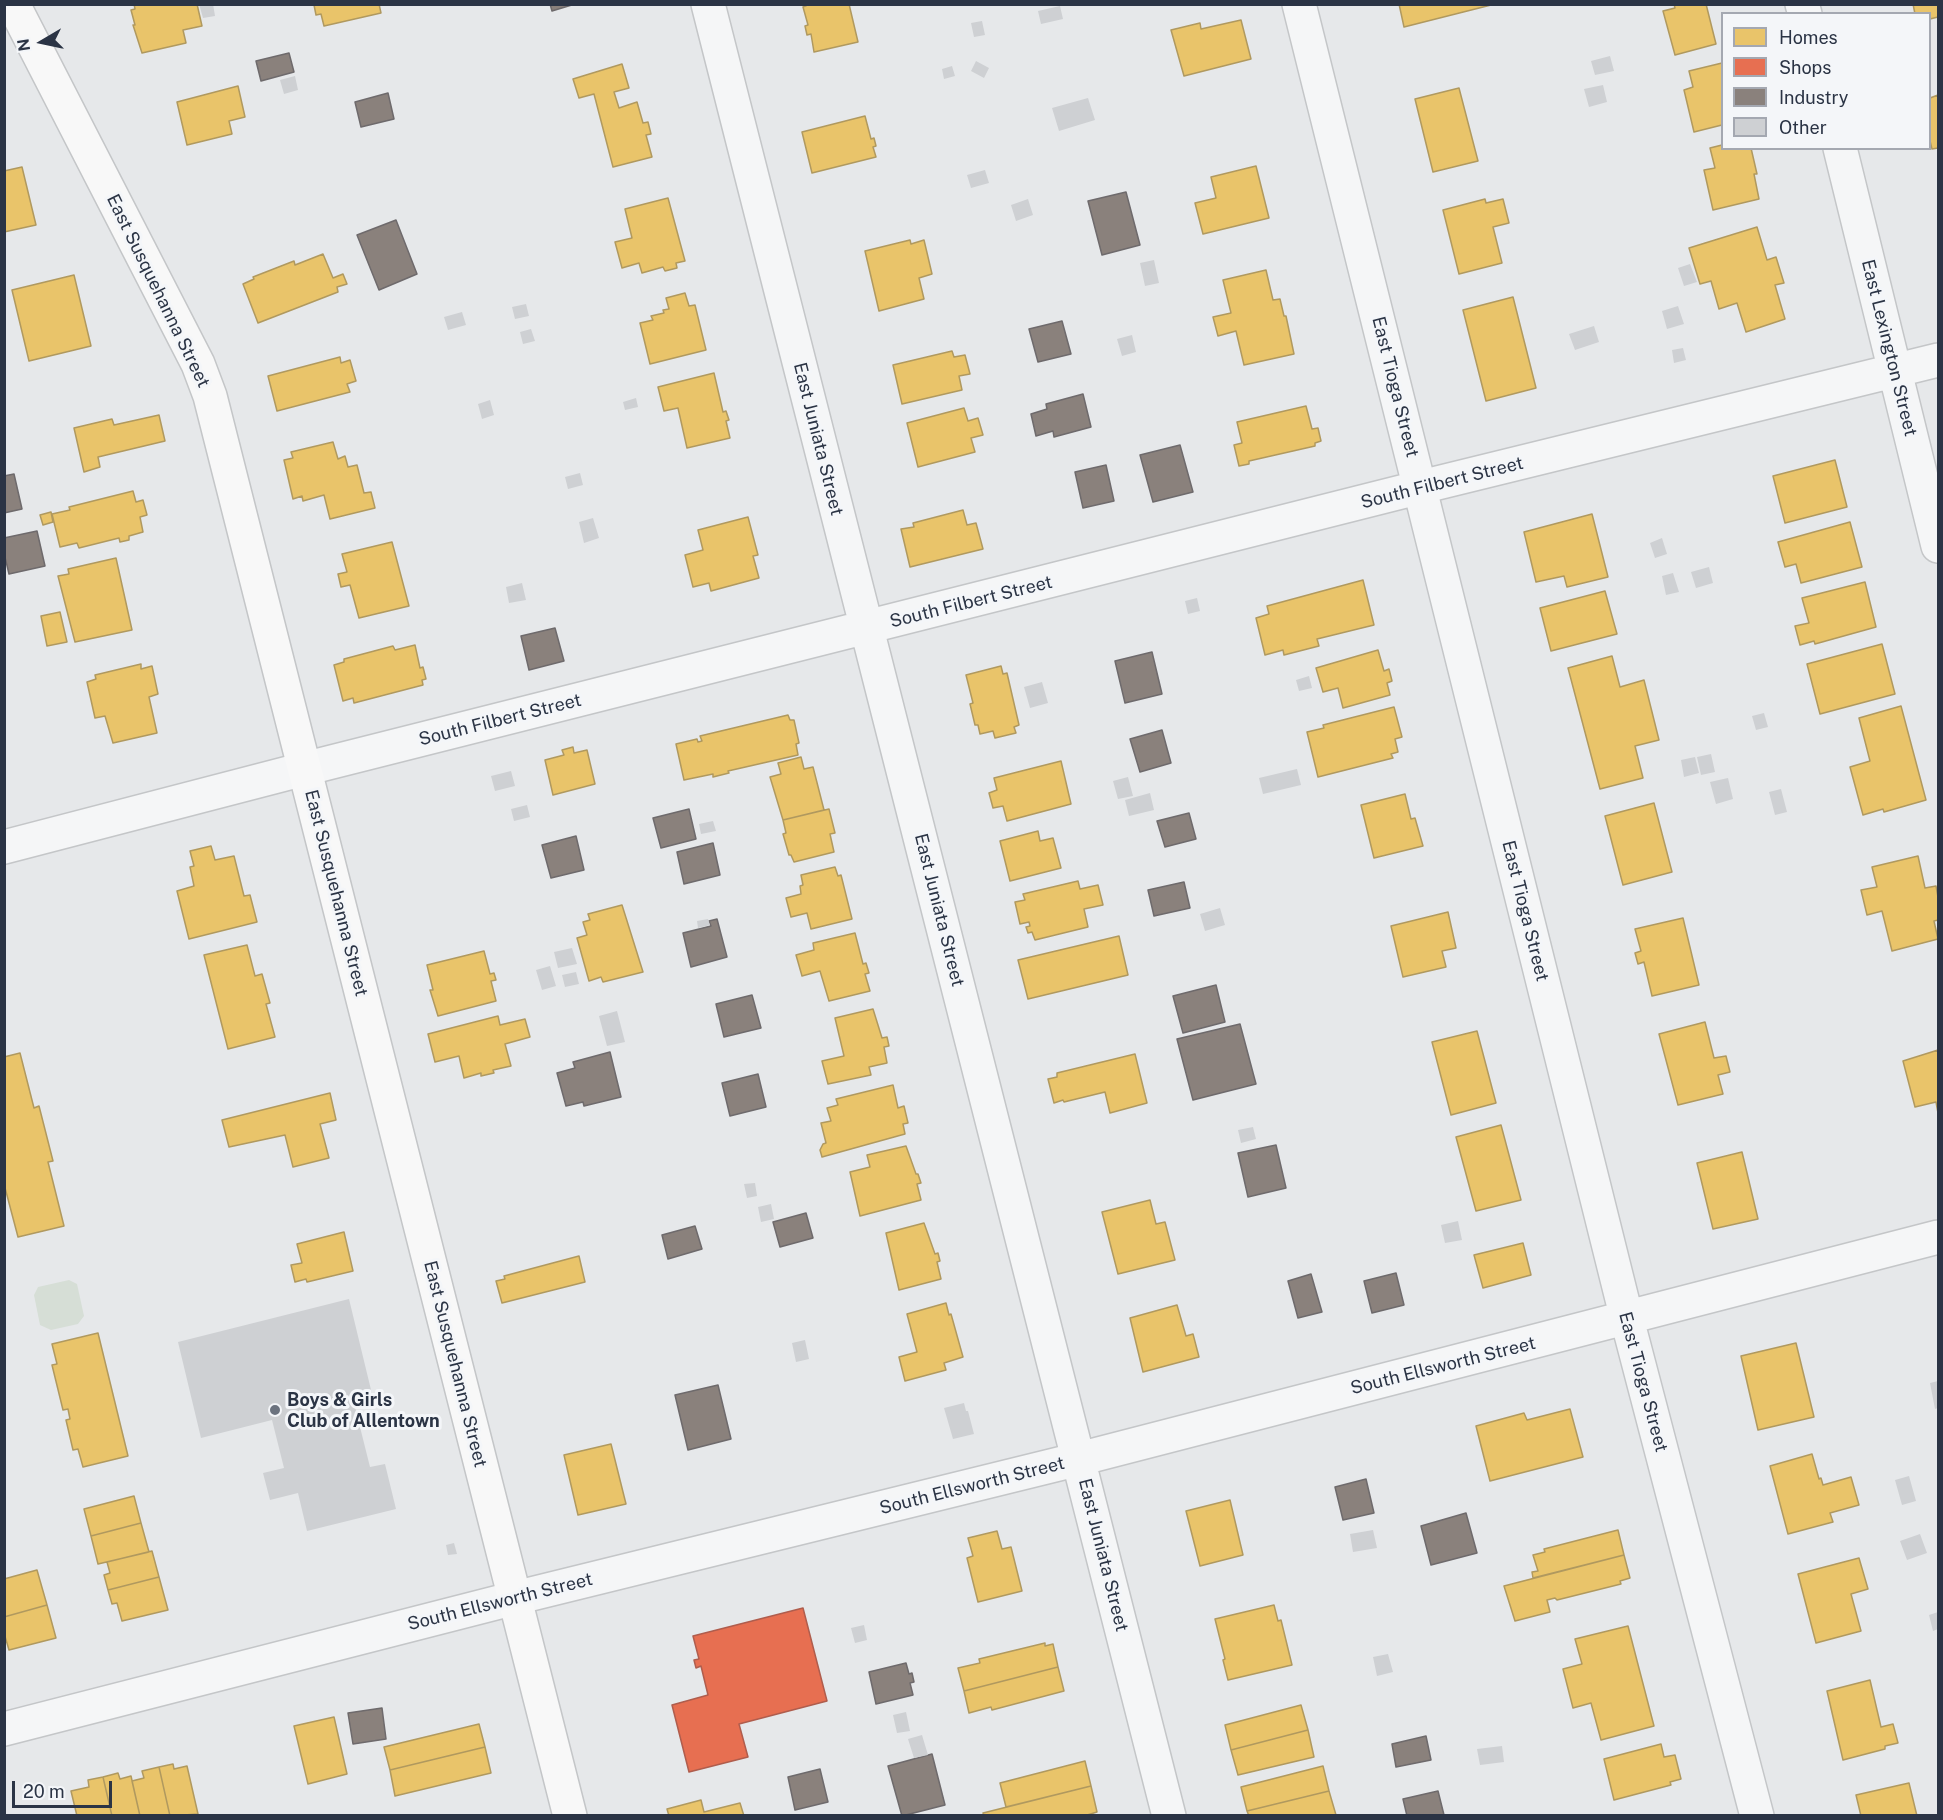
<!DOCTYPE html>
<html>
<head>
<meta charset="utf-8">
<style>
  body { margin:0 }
  #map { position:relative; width:1943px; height:1820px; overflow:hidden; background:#e6e8ea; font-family:"Public Sans",sans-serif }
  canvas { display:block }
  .frame { position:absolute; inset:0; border:6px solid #2b3445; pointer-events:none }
  .legend { position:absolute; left:1721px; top:12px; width:210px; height:138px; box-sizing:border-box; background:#f4f6f9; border:2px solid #a4a8b1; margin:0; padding:8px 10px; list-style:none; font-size:18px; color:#2b3445 }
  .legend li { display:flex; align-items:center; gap:12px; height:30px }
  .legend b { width:30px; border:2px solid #a4a8b1 }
  .north { position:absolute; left:12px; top:12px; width:60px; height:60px; -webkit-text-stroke:4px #f4f6f9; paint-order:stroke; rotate:261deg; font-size:16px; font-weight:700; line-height:24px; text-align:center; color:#2b3445 }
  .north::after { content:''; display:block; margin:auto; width:21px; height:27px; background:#2b3445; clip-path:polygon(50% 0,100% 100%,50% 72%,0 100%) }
  .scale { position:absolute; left:12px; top:1781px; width:100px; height:27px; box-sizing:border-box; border:3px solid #2b3445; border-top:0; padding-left:8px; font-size:18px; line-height:21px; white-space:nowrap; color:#2b3445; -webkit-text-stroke:4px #f4f6f9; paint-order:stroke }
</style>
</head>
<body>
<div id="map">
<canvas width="1943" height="1820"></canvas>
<div class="frame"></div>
<ul class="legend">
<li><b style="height:16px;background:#e9c46a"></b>Homes</li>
<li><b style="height:16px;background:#e76f51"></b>Shops</li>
<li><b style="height:16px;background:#8a817c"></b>Industry</li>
<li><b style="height:16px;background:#ced0d3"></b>Other</li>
</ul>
<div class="north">N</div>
<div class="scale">20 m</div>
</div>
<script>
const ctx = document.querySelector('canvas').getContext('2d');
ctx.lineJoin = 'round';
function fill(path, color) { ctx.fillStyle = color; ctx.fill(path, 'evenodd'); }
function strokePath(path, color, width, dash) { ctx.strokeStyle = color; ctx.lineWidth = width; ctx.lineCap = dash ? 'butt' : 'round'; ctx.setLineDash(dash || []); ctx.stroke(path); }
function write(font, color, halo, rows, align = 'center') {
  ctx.font = font + ' "Public Sans",sans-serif'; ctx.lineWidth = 6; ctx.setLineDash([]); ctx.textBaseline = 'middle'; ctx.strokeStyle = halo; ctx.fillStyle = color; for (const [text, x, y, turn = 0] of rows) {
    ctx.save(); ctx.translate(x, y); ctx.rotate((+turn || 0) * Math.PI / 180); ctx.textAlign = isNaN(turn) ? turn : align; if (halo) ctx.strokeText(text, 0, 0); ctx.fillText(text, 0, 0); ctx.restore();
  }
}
fill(new Path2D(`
  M69,1280l8,4 7,32 -6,8 -27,6 -11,-5 -6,-30 4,-8z`), '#d6ded6');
const homes = new Path2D(`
  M134,4h63l5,22 -19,4 3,13 -44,10 -9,-28h2l-4,-15 4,-1z
  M379,4l2,9 -57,13 -3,-12 -5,1 -2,-10z
  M810,4h39l9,38 -44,10 -3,-18 -4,1 -2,-9 3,-1 -5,-18z
  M1399,4h96l-91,23z
  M1674,4h32l10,40 -41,11 -12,-44 12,-3z
  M1913,4h25v13l-8,2v-5h-15z
  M1241,20l10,39 -67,17 -13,-46 29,-7 1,6z
  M1722,63v62l-28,7 -10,-42 9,-3 -4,-16z
  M622,64l7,24 -15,4 5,16 18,-6 6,21 5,-1 3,12 -5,1 6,22 -39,10 -19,-73 -15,4 -6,-19z
  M238,86l7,31 -16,4 3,13 -45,11 -10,-43z
  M1459,88l19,73 -45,11 -18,-73z
  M1938,95v53l-6,1 -2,-8v-43z
  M865,116l6,23 3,-1 2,8 -3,1 3,10 -64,16 -10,-41z
  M1722,145v3h29l6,26h-3l5,25 -46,11 -9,-40 11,-2 -5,-20z
  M1256,166l13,52 -66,16 -8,-31 21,-5 -5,-21z
  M22,167l14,58 -32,7v-61z
  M668,198l17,63 -9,2 1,5 -12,3 -2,-4 -21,6 -3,-10 -17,5 -7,-26 17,-4 -7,-29z
  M1485,199l1,4 17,-4 6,24 -16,4 9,36 -43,11 -16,-64z
  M1757,227l10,33 9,-3 8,26 -9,2 10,34 -39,13 -9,-29 -18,6 -8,-28 -11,3 -11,-36z
  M910,240l1,4 13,-4 8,34 -13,4 5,21 -45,12 -14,-60z
  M323,254l10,24 10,-4 4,10 -10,3 1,5 -80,31 -15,-39 11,-5 -1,-2 41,-16 1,4z
  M1266,270l7,30 7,-1 4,17h2l8,38 -50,11 -8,-34 -18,5 -5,-19 18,-4 -8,-33z
  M74,275l17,71 -62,15 -17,-71z
  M685,293l4,13 6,-1 11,45 -56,14 -10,-41 13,-3 -2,-4 13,-3 -1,-3 6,-1 -3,-11z
  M1513,297l23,91 -50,13 -23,-91z
  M952,351l2,6 11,-2 5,19 -11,2 3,14 -60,14 -9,-39z
  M340,357l1,6 9,-3 6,21 -9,3 3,8 -73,19 -9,-35z
  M714,373l9,39 3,-1 3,9 -3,1 4,17 -43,10 -9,-40 -14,3 -6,-24z
  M1306,406l6,23 6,-1 3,13 -6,2v3l-66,15v3l-10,2 -5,-21 8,-2 -5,-21z
  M964,408l4,13 10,-3 5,17 -12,3 4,14 -57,15 -11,-44z
  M159,415l6,26 -67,16 2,10 -16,5 -10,-44 38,-9 2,6z
  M333,442l5,17 7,-3 3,11 9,-2 7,28 7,-1 4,16 -45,11 -6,-24 -21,6 -1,-5 -9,3 -9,-39 9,-2 -2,-6z
  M1835,460l12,47 -62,16 -12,-47z
  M133,491l3,11 7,-2 4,15 -7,2 3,15 -14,4v4l-9,2 -1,-4 -40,10 -2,-5 -17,4 -8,-33 18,-4 -1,-3z
  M963,510l4,15 9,-2 7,26 -73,18 -9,-38 13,-2 -1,-4z
  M51,512l2,10 -10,3 -3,-10z
  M1592,514l16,63 -41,10 -3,-11 -28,6 -12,-50z
  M748,517l10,38 -5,1 6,22 -48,13 -2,-8 -16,4 -8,-32 18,-5 -5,-20z
  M1850,522l12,45 -61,16 -5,-19 -11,3 -7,-25z
  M392,542l17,64 -50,12 -9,-33 -9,2 -3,-13 9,-2 -5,-18z
  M116,558l16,72 -57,12 -17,-66 11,-2 -1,-5z
  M1363,580l11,45 -57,14 2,7 -35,9 -1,-5 -18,5 -9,-37 13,-4 -2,-8z
  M1865,582l11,45 -61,17 -1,-3 -14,4 -5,-19 14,-3 -7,-25z
  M1605,591l12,43 -66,17 -11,-43z
  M60,612l7,30 -20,4 -6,-30z
  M1882,644l13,50 -75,20 -13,-50z
  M415,645l5,23 3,-1 3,12 -4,1 1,5 -69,18 -1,-5 -10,3 -9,-36 10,-3v-3l49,-13 2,4z
  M1378,650l6,21 5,-2 3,12 -5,2 3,12 -47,13 -5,-20 -15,4 -7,-24z
  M1612,656l8,31 24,-7 15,60 -24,6 8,32 -43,11 -32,-121z
  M141,664v5l11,-3 6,28 -9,3 8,36 -44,10 -8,-27 -10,2 -8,-36 9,-3 -1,-4z
  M1001,666l2,8 4,-1 12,52 -5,2 2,6 -21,5 -2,-7 -13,3 -2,-9h-3l-5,-21 3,-1 -7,-28z
  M1901,706l25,94 -42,12 -1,-3 -20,6 -13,-48 20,-6 -11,-43z
  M1394,707l8,30 -7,2 3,13 -7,2 2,4 -75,19 -11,-45 17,-4 -1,-3z
  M788,715l2,5h4l5,23 -3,1 2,11 -70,16 1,2 -16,4v-3l-29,6 -8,-36 21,-5 1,3 4,-1 -2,-5z
  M573,747l1,6 13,-3 8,34 -42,11 -8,-35 19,-5 -2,-5z
  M801,757l3,12 9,-2 11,43 -41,10 -13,-43 11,-3 -3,-11z
  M1061,761l10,43 -64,17 -4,-15 -10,2 -4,-15 8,-3 -3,-12z
  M1405,794l6,25 4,-1 8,28 -49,12 -13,-53z
  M1654,803l18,69 -49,13 -18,-69z
  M829,809l6,24 -5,1 4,18 -40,10 -3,-7h-2l-6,-21 3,-1 -3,-13z
  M1038,831l2,10 13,-3 8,30 -51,13 -10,-40z
  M211,846l4,14 19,-4 10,40 6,-1 7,27 -68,17 -12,-48 17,-5 -4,-19 4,-1 -4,-15z
  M1918,856l7,32 11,-2 2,11v23l-4,1 4,18 -46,12 -10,-40 -15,4 -6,-25 16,-3 -5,-20z
  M835,867l3,9 3,-1 11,44 -41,10 -4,-16 -16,4 -5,-19 15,-4 -1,-8 3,-1 -2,-10z
  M1078,881l2,8 18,-4 5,20 -19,4 4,18 -53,13 -3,-8 -4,1 -2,-6 4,-1 -1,-4 -9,2 -5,-22 10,-2 -2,-6z
  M622,905l21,67 -40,10 -2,-5 -12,4 -12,-43 10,-3 -4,-13 7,-2 -2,-6z
  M1448,912l8,36 -14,3 4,16 -43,10 -12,-51z
  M1683,918l16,67 -47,11 -8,-34 -6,2 -3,-11 6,-2 -6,-22z
  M855,933l8,31 3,-1 3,10 -4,1 5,17 -41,10 -9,-30 -18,5 -6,-21 18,-5 -1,-7z
  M1119,936l9,39 -100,24 -10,-39z
  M247,945l8,31 7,-2 8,29 -4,1 9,33 -47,12 -24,-94z
  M484,951l6,23 4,-1 2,7 -5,1 5,20 -58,15 -8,-26h3l-6,-25z
  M873,1009l9,29 5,-1 2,9 -5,1 3,16 -18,4 2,8 -43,9 -6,-23 22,-5 -9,-38z
  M498,1016l2,9 25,-6 5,18 -25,7 6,22 -18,4 1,3 -13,3v-3l-17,5 -5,-22 -24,6 -7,-28z
  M1705,1022l9,36 12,-2 4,16 -12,3 5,19 -45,11 -19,-71z
  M1477,1031l19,72 -45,12 -19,-73z
  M1938,1050v63l-2,-11 -21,5 -12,-46z
  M20,1053l14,55 5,-2 14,55 -5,1 16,64 -46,11 -14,-53v-127z
  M1135,1054l12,49 -37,10 -5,-21 -41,10 -1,-2 -9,3 -6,-24 9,-2v-4z
  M893,1085l5,23 6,-2 4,17 -5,1 2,10 -83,23 -2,-7 3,-6 3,-1 -5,-20 10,-2 -4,-13 11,-3 -2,-6z
  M330,1093l6,27 -16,4 9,34 -36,9 -8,-32 -56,12 -7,-27z
  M1501,1125l20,75 -45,11 -20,-74z
  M906,1146l10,28h2l3,9 -4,1 4,16 -61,16 -10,-44 20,-5 -3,-12z
  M1742,1152l16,67 -45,10 -16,-66z
  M1150,1200l6,24 9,-2 10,38 -57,14 -16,-62z
  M924,1223l11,31 3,-1 2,8 -3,1 4,17 -42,11 -13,-57z
  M344,1232l9,39 -46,11 -1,-3 -11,3 -4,-17 11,-2 -5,-19z
  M1523,1243l8,32 -48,13 -9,-33z
  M579,1256l6,26 -83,21 -6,-22 9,-2 -1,-3z
  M946,1303l3,12 2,-1 12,43 -19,6 2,7 -41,11 -6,-24 18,-5 -10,-38z
  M1177,1305l9,31 7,-2 6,23 -56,15 -13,-54z
  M98,1333l30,123 -45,11 -5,-18 -5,1 -7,-30 4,-1 -2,-10 -5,1 -11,-45 5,-1 -5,-20z
  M1796,1343l18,74 -56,13 -17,-74z
  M1570,1409l13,48 -93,24 -14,-55 48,-13 3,7z
  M611,1444l15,60 -48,11 -14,-60z
  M1812,1454l7,25 2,-1 2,7 28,-8 8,28 -29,8 3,9 -45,12 -18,-68z
  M134,1496l7,27 -50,13 -7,-27z
  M1230,1500l13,55 -43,11 -14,-55z
  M141,1523l8,29 -51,12 -7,-28z
  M1618,1530l6,25 -91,23 -1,-6 6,-1 -5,-16 12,-3 -1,-3z
  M997,1531l5,18 9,-2 11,44 -44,11 -11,-44 6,-2 -5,-18z
  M152,1551l7,26 -51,13 -4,-15 6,-2 -3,-11z
  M1624,1555l6,23 -10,3 1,3 -64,16 -2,-2 -8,2 3,12 -35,9 -11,-35z
  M1859,1558l9,31 -17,5 10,37 -45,12 -18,-69z
  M37,1570l10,35 -43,12v-38z
  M159,1577l9,33 -46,11 -5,-18 -5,1 -4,-14z
  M47,1605l9,33 -47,12 -5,-17v-16z
  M1274,1605l4,16 3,-1 11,45 -64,15 -5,-20 2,-1 -10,-40z
  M1628,1626l26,100 -53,14 -10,-37 -18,5 -10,-39 19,-5 -7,-25z
  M1045,1643v3l8,-2 5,23 -94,24 -6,-23 22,-5 -1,-4z
  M1058,1667l6,24 -72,19 -1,-3 -22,6 -5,-22z
  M1870,1680l11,47 12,-3 5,19 -13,3v3l-42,11 -16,-69z
  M1301,1705l7,25 -77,20 -6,-25z
  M334,1717l13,57 -39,10 -14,-58z
  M479,1724l6,23 -95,23 -6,-23z
  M1308,1730l6,27 -76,18 -7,-25z
  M1661,1744l3,13 11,-2 6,24 -11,3 1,3 -57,15 -10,-41z
  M485,1747l6,26 -96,23 -5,-26z
  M1085,1761l6,25 -85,21 -6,-24z
  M173,1764l1,5 13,-3 11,48 -28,2 -11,-49z
  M1323,1766l6,25 -82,20 -6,-24z
  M159,1767l11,49h-30l-8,-35 12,-3 -2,-7z
  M118,1773l2,6 11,-3 9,40h-28l-9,-39z
  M103,1777l9,39h-35l-6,-25 18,-4 -1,-7z
  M1909,1783l8,33h-56l-5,-21z
  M1091,1786l6,26 -13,4h-100l-1,-3z
  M1329,1791l7,24 -87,1 -2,-5z
  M701,1800l3,12 36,-9 4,13h-75l-2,-7z`);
fill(homes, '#e9c46a');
strokePath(homes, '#b0995f', 1.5);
const shops = new Path2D(`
  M803,1608l24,93 -88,23 9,33 -59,15 -17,-67 36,-10 -7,-29 -5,2 -2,-8 5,-1 -6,-23z`);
fill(shops, '#e76f51');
strokePath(shops, '#af5d4d', 1.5);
const industry = new Path2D(`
  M550,4h25l-23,7z
  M289,53l5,19 -33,9 -5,-20z
  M388,93l6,26 -33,8 -6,-25z
  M1126,192l14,53 -38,10 -14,-54z
  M396,220l21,54 -38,16 -22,-55z
  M1062,321l9,33 -33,8 -9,-33z
  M1083,394l8,33 -37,10 -1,-6 -17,5 -5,-22 16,-5 -1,-5z
  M1180,445l13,47 -40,10 -13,-47z
  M1106,465l8,36 -31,7 -8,-36z
  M14,474l8,35 -18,4v-37z
  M37,531l8,35 -36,8 -5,-21v-15z
  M555,628l9,33 -35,9 -8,-34z
  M1152,652l10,42 -37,9 -10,-42z
  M1162,730l9,33 -31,9 -10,-33z
  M689,809l7,30 -35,9 -8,-30z
  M1189,813l7,26 -31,8 -8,-26z
  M576,836l8,34 -33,8 -9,-33z
  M713,843l7,32 -36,9 -7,-32z
  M1184,882l6,26 -36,8 -6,-26z
  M717,919l10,38 -36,10 -8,-34 28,-7 -2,-5z
  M1216,985l9,37 -42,11 -10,-37z
  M752,995l9,33 -37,9 -8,-33z
  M1240,1024l16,60 -63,16 -16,-61z
  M610,1052l11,45 -37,9 -1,-4 -17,4 -9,-33 18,-5 -2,-6z
  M758,1074l8,33 -36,9 -8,-33z
  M1276,1145l10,43 -38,9 -10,-44z
  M806,1213l7,25 -33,9 -7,-25z
  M695,1226l7,23 -34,10 -6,-24z
  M1396,1273l8,32 -32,8 -8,-32z
  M1311,1274l11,38 -24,6 -10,-37z
  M718,1385l13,54 -43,11 -13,-55z
  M1366,1479l8,34 -31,7 -8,-33z
  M1466,1513l11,40 -46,12 -10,-39z
  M906,1663l3,11 3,-1 2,9 -4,1 3,12 -37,9 -7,-32z
  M382,1708l4,31 -33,5 -5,-31z
  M1426,1736l5,24 -35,7 -4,-23z
  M932,1754l13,51 -43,11 -14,-50z
  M820,1769l8,33 -33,8 -7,-33z
  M1438,1791l6,24 -37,1 -4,-17z`);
fill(industry, '#8a817c');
strokePath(industry, '#6e6a6c', 1.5);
fill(new Path2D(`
  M199,4h14l2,12 -12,2z
  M1060,6l3,13 -22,5 -3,-13z
  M982,21l3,14 -11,2 -3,-14z
  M1610,56l4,15 -19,4 -4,-14z
  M976,61l13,7 -5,10 -13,-7z
  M952,66l3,10 -11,3 -2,-10z
  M295,76l3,14 -14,4 -4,-14z
  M1603,85l4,17 -18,5 -5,-18z
  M1088,98l7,22 -36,11 -7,-23z
  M985,170l4,13 -18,5 -4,-13z
  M1028,199l5,16 -17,6 -5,-16z
  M1154,260l5,23 -14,3 -5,-23z
  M1690,264l7,18 -13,4 -6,-18z
  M526,304l3,12 -14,3 -3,-12z
  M1678,306l6,18 -17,5 -5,-18z
  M462,312l4,13 -18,5 -4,-13z
  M1594,326l5,16 -24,8 -6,-16z
  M531,329l4,12 -12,3 -3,-12z
  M1132,335l4,17 -14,4 -5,-17z
  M1683,348l3,12 -12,3 -2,-13z
  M636,398l2,9 -13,3 -2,-8z
  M490,400l4,15 -12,4 -4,-15z
  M580,473l3,12 -15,4 -3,-12z
  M593,518l6,20 -15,5 -5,-21z
  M1662,538l5,16 -12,4 -5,-15z
  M1709,567l4,16 -17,5 -5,-16z
  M1673,573l6,19 -13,3 -4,-19z
  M522,583l4,17 -17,3 -3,-16z
  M1197,598l3,13 -12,3 -3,-13z
  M1309,676l3,12 -13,3 -3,-11z
  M1042,682l6,21 -18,5 -6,-21z
  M1764,713l4,14 -12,3 -4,-14z
  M1711,754l4,18 -14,3 -4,-18z
  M1695,757l4,16 -15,4 -3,-17z
  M1297,769l4,16 -38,9 -4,-16z
  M511,771l4,15 -20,5 -4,-15z
  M1128,777l5,19 -15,3 -5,-18z
  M1728,778l5,21 -17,5 -6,-22z
  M1781,789l6,23 -12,3 -6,-23z
  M1150,793l4,17 -25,6 -4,-16z
  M527,805l3,12 -16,4 -3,-12z
  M713,821l3,10 -15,3 -2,-10z
  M1220,908l5,17 -20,6 -5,-17z
  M708,919l2,6 -12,3 -1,-7z
  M572,948l5,16 -19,4 -4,-16z
  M550,966l6,20 -14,4 -6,-20z
  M576,972l3,12 -14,3 -3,-12z
  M617,1011l8,31 -18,4 -8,-30z
  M1253,1127l3,12 -15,4 -3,-13z
  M755,1183l2,13 -10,2 -3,-14z
  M771,1204l3,15 -13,3 -3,-15z
  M1458,1221l4,19 -17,3 -4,-18z
  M349,1299l23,95 -19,5 17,68 15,-3 11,45 -89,22 -9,-38 -28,7 -7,-27 21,-5 -12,-48 -71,18 -23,-96z
  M805,1340l4,19 -13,3 -4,-19z
  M1938,1381v27l-3,1 -5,-26z
  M964,1403l2,8h2l6,23 -21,5 -9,-31z
  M1909,1476l7,25 -14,4 -7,-25z
  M1373,1530l4,18 -24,4 -3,-18z
  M1920,1534l7,19 -20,7 -7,-19z
  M454,1543l3,11 -9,1 -2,-10z
  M1938,1612v17l-5,2 -4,-16z
  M864,1625l3,15 -12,3 -4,-15z
  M1388,1654l5,18 -16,4 -4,-19z
  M906,1712l4,19 -13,2 -4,-18z
  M922,1735l6,20 -14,3 -6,-19z
  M1502,1746l2,16 -24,3 -3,-16z`), '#ced0d3');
const minor = new Path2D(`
  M708,4l461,1812
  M1299,4l328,1315 130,497
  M1802,4l3,10
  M1840,148l98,398
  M4,847l300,-78 1117,-282 517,-127
  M4,1729l511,-131 564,-139 859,-222`);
const secondary = new Path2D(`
  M13,4l185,360 12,32 360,1420`);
strokePath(minor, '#c4c6c8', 36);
strokePath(secondary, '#c4c6c8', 36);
strokePath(minor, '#f5f6f7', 33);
strokePath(secondary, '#f8f8f8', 33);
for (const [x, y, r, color] of [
  [275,1410,6,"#6c737f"]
]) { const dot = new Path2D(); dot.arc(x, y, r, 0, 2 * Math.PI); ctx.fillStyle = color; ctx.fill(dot); strokePath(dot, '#f4f6f9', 2); }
write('18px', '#2b3445', '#f4f6f9', [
  ["East Susquehanna Street",158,291,64],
  ["East Lexington Street",1889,348,76],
  ["East Tioga Street",1395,387,76],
  ["East Juniata Street",818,439,76],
  ["South Filbert Street",1442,483,-14],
  ["South Filbert Street",971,602,-14],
  ["South Filbert Street",500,720,-14],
  ["East Susquehanna Street",336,893,76],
  ["East Juniata Street",939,910,76],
  ["East Tioga Street",1525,911,76],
  ["East Susquehanna Street",455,1364,76],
  ["South Ellsworth Street",1443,1366,-14],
  ["East Tioga Street",1643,1382,75],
  ["South Ellsworth Street",972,1486,-14],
  ["East Juniata Street",1103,1555,76],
  ["South Ellsworth Street",500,1602,-14]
]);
write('bold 18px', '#2b3445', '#f4f6f9', [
  ["Boys & Girls",287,1400],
  ["Club of Allentown",287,1421]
], 'left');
</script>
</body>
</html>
